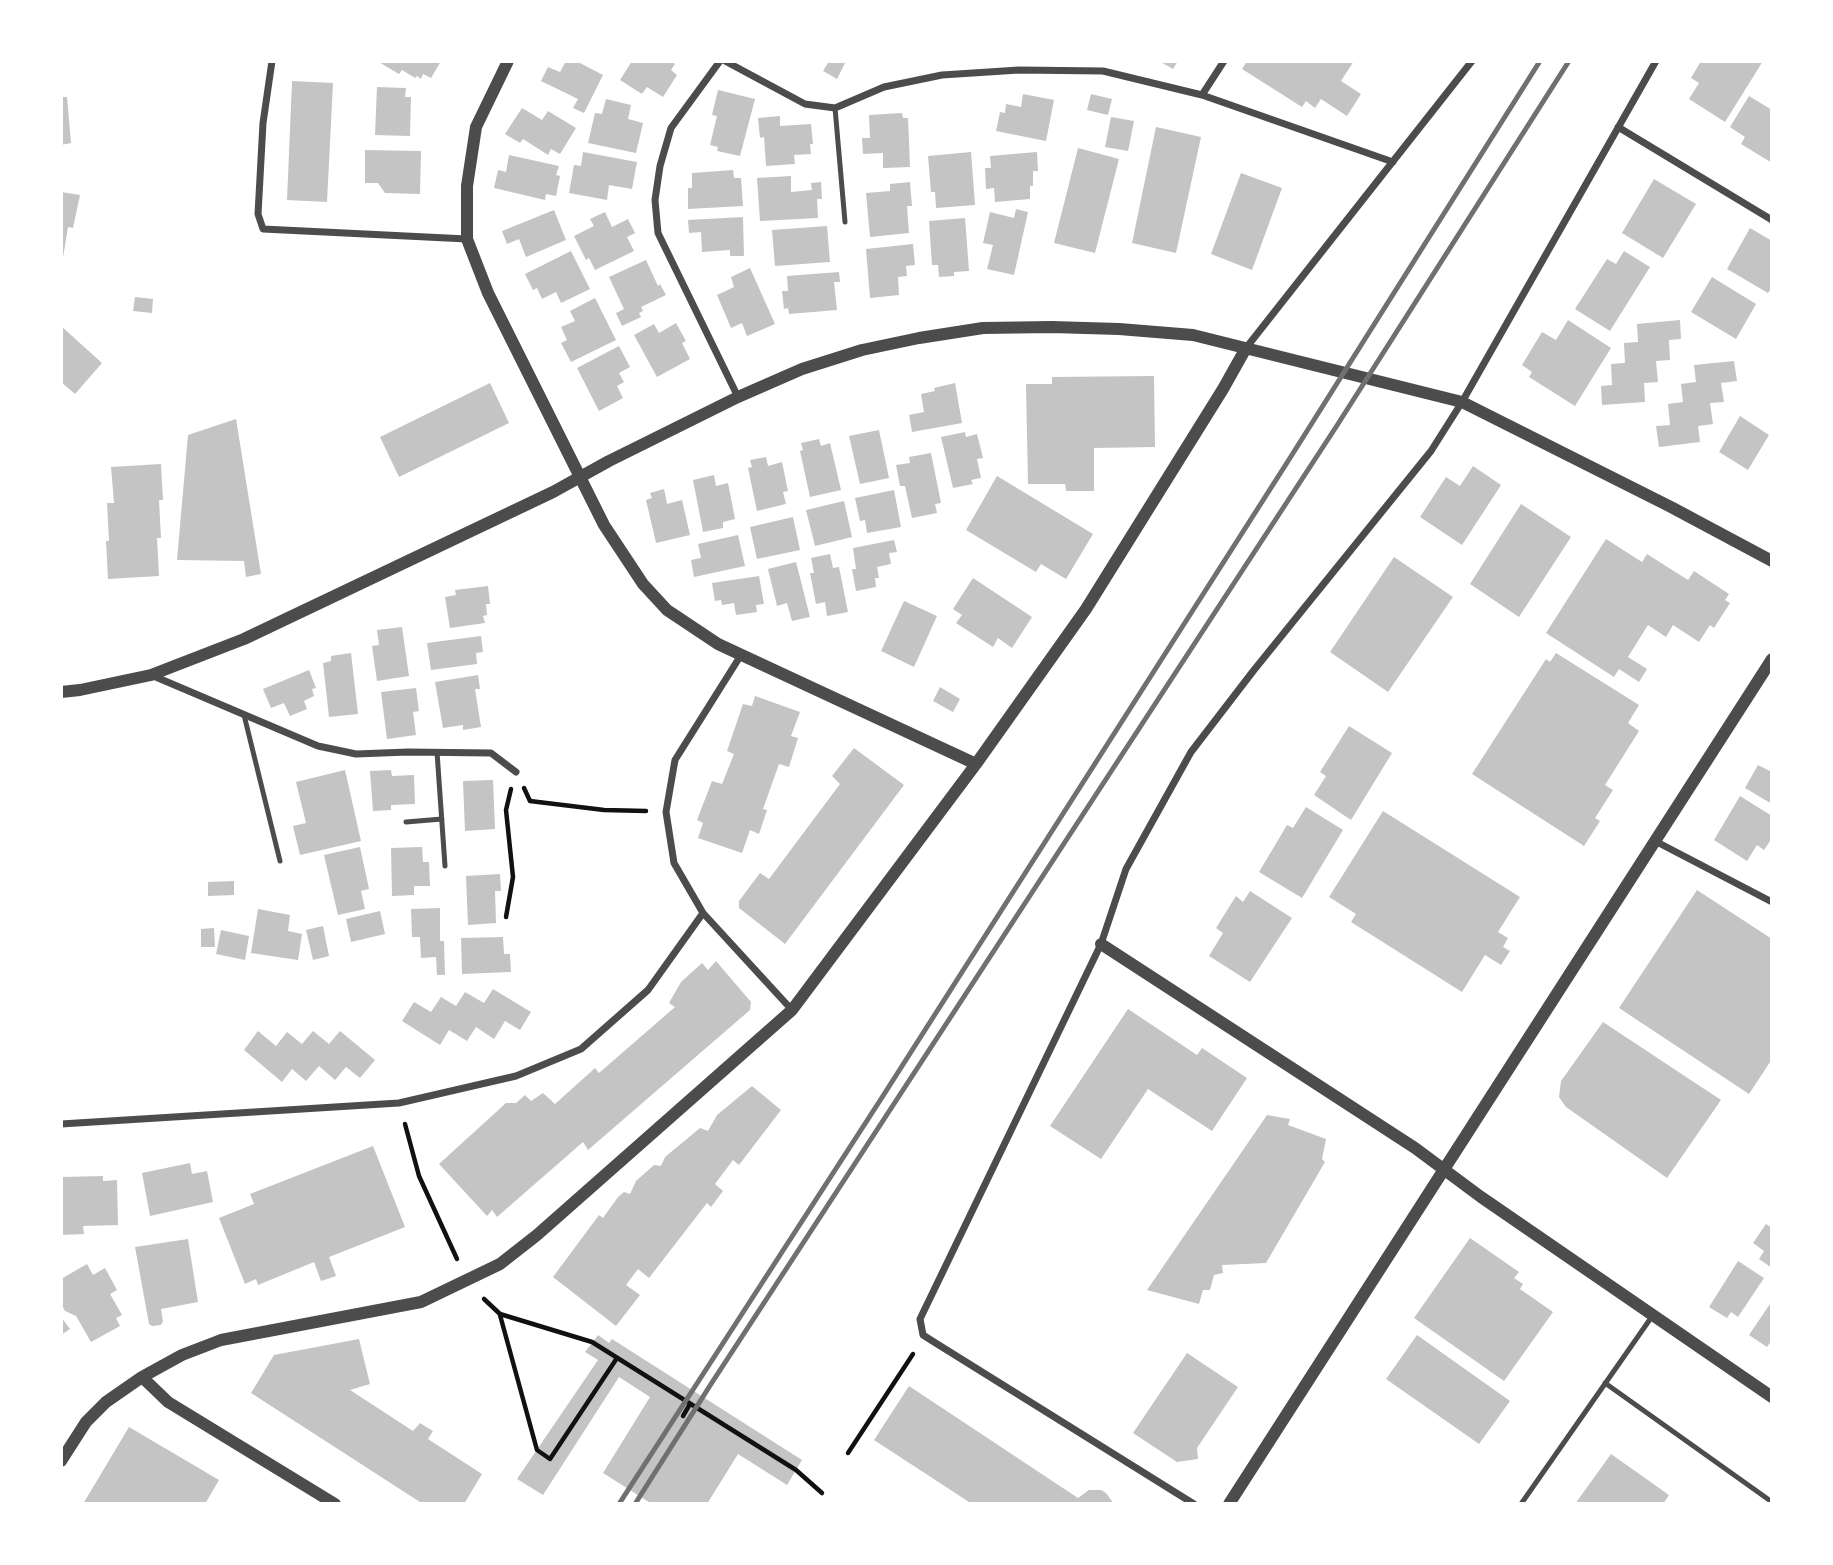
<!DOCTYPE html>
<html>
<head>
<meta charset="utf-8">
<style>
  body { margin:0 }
  #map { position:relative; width:1833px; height:1565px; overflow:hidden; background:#fff; font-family:"Roboto Condensed",sans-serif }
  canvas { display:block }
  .frame { position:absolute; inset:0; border:63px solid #fff; pointer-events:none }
</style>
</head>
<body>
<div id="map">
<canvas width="1833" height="1565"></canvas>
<div class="frame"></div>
</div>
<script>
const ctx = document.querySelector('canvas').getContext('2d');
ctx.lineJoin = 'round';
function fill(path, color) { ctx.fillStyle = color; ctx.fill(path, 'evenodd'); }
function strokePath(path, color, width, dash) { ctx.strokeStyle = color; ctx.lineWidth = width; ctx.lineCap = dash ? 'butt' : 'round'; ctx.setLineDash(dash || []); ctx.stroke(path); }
fill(new Path2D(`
  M377,61h64l-10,17 -8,-4 -2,5 -4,-3 -2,2 -13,-8 -3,4z
  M566,61h10l27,14 -19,38 -11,-5 5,-9 -37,-18 7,-14 12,5z
  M632,61h39l4,3 -4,6 6,5 -14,22 -16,-10 -5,7 -22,-14z
  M829,61h17l-9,18 -14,-8z
  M1159,61h19l-5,8z
  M1247,61h107l-13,20 20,13 -14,22 -26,-17 -6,9 -9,-7 -4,6 -60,-38z
  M1701,61h62l-38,61 -36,-23 10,-16 -8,-5z
  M292,81l41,2 -6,119 -40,-2z
  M377,87l29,1 -1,9h6l-1,39 -35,-1z
  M718,90l37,9 -15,57 -23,-5 1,-4 -8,-2 7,-29 -5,-1z
  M1023,94l31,6 -8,41 -50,-10 4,-19 5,1 1,-9 15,3z
  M1091,94l21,5 -4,16 -21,-5z
  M1749,96l23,14v53l-31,-19 4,-7 -15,-10z
  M61,97h6l4,46 -10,2z
  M606,99l25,6 -3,14 15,4 -7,30 -48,-10 7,-30 7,1z
  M522,108l20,12 6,-9 28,17 -16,26 -9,-5 -3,6 -25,-16 -3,4 -15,-9z
  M902,113l1,5h5l2,49 -27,1v-15l-20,1 -1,-16h8l-1,-23z
  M780,116v10l31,-2 2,20h-3l1,10 -17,1 1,9 -29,2 -2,-29 -4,1 -2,-20z
  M1111,117l23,4 -6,30 -23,-4z
  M1156,127l45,10 -25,116 -44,-10z
  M1078,148l41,11 -24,94 -41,-10z
  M365,150l56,1 -1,43 -35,-1 -7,-10h-13z
  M583,152l54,10 -5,27 -23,-4 -2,15 -38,-7 5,-28 7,1z
  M971,152l4,53 -39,3 -1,-16h-4l-3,-36z
  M1037,152l1,19h-5v15h-3v13l-35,3 -1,-14 -8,1 -1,-21h6l-1,-12z
  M509,155l50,11 -3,9 4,1 -4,20 -10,-2 -1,6 -51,-12 4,-18 8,2z
  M733,170l1,8h7l2,28 -55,3v-21h4v-15z
  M1241,173l41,15 -30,82 -41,-16z
  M791,176v16l21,-2 -1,-7 10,-1 1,17h-5l1,19 -58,3 -3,-43z
  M1654,179l42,25 -33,54 -41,-25z
  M910,182l2,24h-5l2,27 -39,4 -4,-44 24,-2v-7z
  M61,192l19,3 -7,33 -5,-1 -5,31 -2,-1z
  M1016,209l12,3 -14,63 -27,-6 6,-24 -10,-2 7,-31 24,6z
  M554,210l12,30 -40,17 -7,-18 -12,5 -5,-13z
  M605,212l7,15 16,-8 7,14 -8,4 7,14 -39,19 -6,-12 -3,2 -12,-24 20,-10 -4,-7z
  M743,217l1,39h-14v-6l-28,2 -1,-20 -12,1 -1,-13z
  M965,218l4,53 -15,1v4l-15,1 -1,-12h-6l-3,-44z
  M827,226l3,36 -55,4 -3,-36z
  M1750,228l22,13v46l-4,6 -41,-24z
  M913,244l2,21 -9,1 1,10 -9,1 1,18 -29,3 -4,-49z
  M571,251l19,38 -29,14 -5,-11 -14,7 -5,-11 -4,2 -8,-16z
  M1624,251l26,16 -40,64 -35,-22 32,-50 9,5z
  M646,260l12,26 2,-2 6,11 -25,12 2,4 -4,2 2,4 -19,9 -6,-13 8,-4 -15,-32z
  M750,268l25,56 -28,12 -5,-13 -11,5 -14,-33 17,-8 -3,-10z
  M839,272l1,10h-6l3,28 -48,4 -1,-6 -4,1 -2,-18h6l-1,-15z
  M1712,277l44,27 -20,35 -45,-27z
  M135,297l18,2 -1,14 -19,-2z
  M595,298l21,42 -45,22 -10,-19 6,-3 -6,-13 14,-6 -5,-10z
  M1568,320l43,28 -36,58 -46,-29 3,-5 -10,-7 20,-33 14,8z
  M1680,320l1,19 -12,1 1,20 -14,1 2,21 -14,1 1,19 -43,3 -1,-19 11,-1 -1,-21 14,-1 -1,-20 14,-1 -1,-18z
  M676,323l10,18 -4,2 8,16 -33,18 -23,-42 20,-11 5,9z
  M61,326l41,37 -27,31 -14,-12z
  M619,346l11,21 -11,6 5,9 -7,4 6,12 -24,13 -22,-43z
  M1734,361l3,20 -16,2 3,19 -14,1 3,21 -15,2 2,16 -41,5 -3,-21 14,-1 -2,-21 15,-2 -2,-18 15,-2 -2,-17z
  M1154,376l1,71 -61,1v43h-28l-1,-7h-37l-2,-100h26v-7z
  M490,383l19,40 -110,54 -19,-40z
  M955,383l7,40 -50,9 -3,-17 15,-3 -3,-18 14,-3 -1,-3z
  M1740,416l29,19 -21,35 -29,-18z
  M236,419l25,155 -15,3 -2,-16 -67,-1 11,-125z
  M879,430l10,48 -29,6 -11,-48z
  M965,432l1,5 11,-3 6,24 -6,1 4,19 -10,2 2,4 -20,4 -12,-51z
  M819,439l2,7 9,-3 11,47 -31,7 -10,-46 3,-1 -2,-7z
  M931,453l10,50 -6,1 2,9 -25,5 -7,-32h-5l-4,-21 14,-2 -1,-6z
  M766,457l2,9 14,-4 6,29 -5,1 3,12 -29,7 -9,-43 4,-1 -2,-7z
  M161,464l2,36h-4l2,38h-4l2,38 -51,3 -2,-38h3l-2,-38h7l-3,-36z
  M1473,466l28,19 -39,60 -42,-28 26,-40 14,9z
  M714,475l2,11 12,-3 7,36 -12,3v6l-20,4 -10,-52z
  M997,476l96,58 -27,45 -25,-15 -5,8 -70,-42z
  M664,489l3,15 15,-4 8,35 -34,8 -10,-43 6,-2 -2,-5z
  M894,490l7,37 -34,6 -2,-13 -5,1 -5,-23z
  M844,501l8,36 -37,9 -9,-36z
  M1521,504l50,33 -52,80 -49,-33z
  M793,517l7,33 -43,9 -7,-32z
  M738,535l7,31 -51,11 -3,-17 10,-2 -3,-14z
  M1606,539l36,23 5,-8 41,26 6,-9 35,23 -4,6 5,3 -16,25 -4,-3 -11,17 -26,-17 -7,12 -18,-12 -20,32 19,12 -8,13 -20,-13 -5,8 -68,-44z
  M894,540l3,12 -8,1 2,11 -14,3 2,11h-4l1,9 -20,4 -4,-22h4l-3,-21z
  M830,554l3,14 6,-1 9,45 -21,4 -2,-14 -9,2 -6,-31h4l-3,-15z
  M1394,557l59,40 -65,95 -58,-40z
  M796,562l14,55 -18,4 -5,-18 -10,3 -9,-37z
  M759,576l5,28 -8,1 1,7 -21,3 -2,-12 -12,2 -1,-5 -6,1 -3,-18z
  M973,578l59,39 -20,31 -14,-10 -5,9 -37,-24 6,-8 -9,-6z
  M488,586l2,18h-4l1,11 -4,1 2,7 -35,5 -5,-31 11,-2 -1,-5z
  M904,601l33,15 -23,51 -33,-16z
  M402,627l7,49 -32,5 -5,-35 7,-1 -2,-15z
  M481,636l2,16 -7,1 1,11 -46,6 -4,-27z
  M351,653l7,61 -29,3 -6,-54 8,-2v-5z
  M1556,653l83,52 -11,18 11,8 -34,54 8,5 -18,28 5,3 -16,25 -112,-72 74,-115 4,3z
  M309,670l7,18 -4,1 2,7 -10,5 3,8 -17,7 -6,-13 -13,5 -8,-19z
  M478,675l2,14h-5l6,38 -18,3v-5l-20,3 -8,-46z
  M940,687l20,12 -7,13 -20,-11z
  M416,688l3,23 -6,1 3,23 -29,4 -6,-47z
  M755,696l45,16 -9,24 7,2 -9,29 -10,-3 -16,45 4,1 -8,24 -9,-4 -8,23 -44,-15 5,-15 -6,-3 15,-39 10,3 12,-30 -7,-3 16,-47 9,2z
  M1349,726l43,27 -41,67 -37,-25 12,-19 -6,-4z
  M854,748l50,37 -119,159 -46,-36v-7l21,-28 9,6 71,-95 -8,-8z
  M1758,765l14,7v32l-27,-16z
  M345,770l16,71 -61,14 -7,-29 13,-3 -10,-41z
  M391,770l1,6 22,-1 1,29 -24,1v5l-18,1 -3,-40z
  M493,780l2,49 -30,2 -2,-50z
  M1740,796l32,20v22l-8,12 -7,-5 -10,16 -33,-21z
  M1306,807l37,23 -41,68 -43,-26 28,-47 6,3z
  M1383,811l137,86 -22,35 10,6 -5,9 7,4 -9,14 -16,-10 -23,37 -111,-70 5,-8 -27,-17z
  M360,847l9,42 -8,2 4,18 -27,6 -14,-60z
  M422,847l1,15h6l1,24h-16v9l-22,1 -1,-48z
  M500,874l1,17h-6l1,32 -28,2 -2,-49z
  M234,881v14l-26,1v-14z
  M1697,890l75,49v120l-23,35 -130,-86z
  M1250,891l42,27 -42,64 -41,-26 14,-23 -7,-5 20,-32 7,6z
  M440,908v33h4l1,34h-8l-1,-18 -15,1 -1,-21h-8l-1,-28z
  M258,909l32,6 -2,16 14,3 -4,26 -47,-7z
  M380,911l5,23 -34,8 -5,-23z
  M323,926l6,30 -16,4 -7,-30z
  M214,928l1,19h-14v-18z
  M221,930l28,6 -4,24 -29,-6z
  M503,937l1,17h6l1,18 -49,2 -1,-36z
  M716,961l35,41 -1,8 -162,140 -5,-8 -86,75 -5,-7 -5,6 -48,-52 67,-61h10l9,-8 6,6 12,-8 12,11 40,-36 4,5 76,-66 -6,-4 12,-21 21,-19 6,7z
  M493,989l38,23 -11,18 -15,-9 -11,18 -18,-12 -9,14 -18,-11 -9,15 -38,-24 12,-19 17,10 10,-15 15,9 9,-14 19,11z
  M1128,1009l69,46 5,-7 45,30 -35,53 -64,-42 -47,70 -51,-33z
  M1603,1022l118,78 -54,78 -101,-71 -7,-10 2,-16z
  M258,1031l18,15 11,-14 15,12 11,-13 16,13 11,-13 35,29 -15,18 -14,-11 -11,13 -16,-14 -13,15 -14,-12 -10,13 -38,-32z
  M752,1086l29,24 -42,55 -6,-5 -18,24 8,7 -12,16 -4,-4 -58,75 -11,-9 -12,16 14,10 -24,31 -63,-49 46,-62 4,3 15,-21 6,-5 6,2 6,-13 18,-16 7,1 4,-9 35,-29 8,3 9,-16z
  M1267,1115l23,4 -2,6 38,14 -4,20 3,3 -59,101 -44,2 1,8 -9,2 -4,15h-7l-4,14 -52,-14z
  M373,1146l32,81 -76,30 7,19 -15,5 -7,-19 -56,23 -2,-6 -11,5 -26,-66 35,-14 -4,-10z
  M190,1163l2,11 15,-3 6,31 -63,14 -8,-43z
  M103,1176v5l14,-1 1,45 -35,1 1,8 -23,1v-58z
  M1766,1224l6,4v40l-13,-9 5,-8 -11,-8z
  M1470,1238l49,34 -5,6 9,6 -3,5 33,23 -49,69 -90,-63z
  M188,1239l10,63 -37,7 2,12 -2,4 -9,1 -3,-2 -14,-77z
  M1738,1261l26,17 -26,39 -7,-5 -4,6 -18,-11z
  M87,1264l6,11 12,-7 12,22 -7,4 12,21 -6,3 4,8 -29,16 -15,-26 -11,-5 -4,-7v-25z
  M1772,1301v39l-5,7 -18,-12z
  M61,1317l9,12 -9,6z
  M598,1335l11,8 3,-4 190,121 -15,25 -49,-31 -31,50h-55l-49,-31 47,-76 -31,-20 -76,118 -26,-16 81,-119 -13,-8z
  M1417,1335l93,66 -31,43 -93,-65z
  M359,1339l11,45 -20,6 63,41 7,-8 13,8 -5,8 54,35 -18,30h-41l-172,-111 23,-38z
  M1187,1353l51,34 -41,61 1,11 -21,3 -44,-29z
  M909,1386l169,112 11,-8h12l5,3 8,11h-142l-98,-64z
  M129,1427l90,53 -14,24h-122z
  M1611,1454l58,41 -6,9h-88z`), '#c4c4c4');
strokePath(new Path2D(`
  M524,788l6,13 74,9 42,1
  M506,917l7,-40 -7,-67 5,-21
  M405,1124l14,52 38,83
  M484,1299l16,15 92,28 204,128 26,23
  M500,1315l37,135 13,9 67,-101
  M683,1416l7,-12
  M848,1453l65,-99`), '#111', 4.5);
strokePath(new Path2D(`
  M835,108l10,114
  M244,715l36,146
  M437,752l8,114
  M406,822l36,-3
  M1605,1383l167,119
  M1521,1504l132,-189`), '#4c4c4c', 5);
strokePath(new Path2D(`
  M272,61l-9,62 -5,91 5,15 204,10
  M720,61l-49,67 -11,38 -5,34 3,33 80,164
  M725,61l80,43 30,4 49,-21 58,-12 77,-5 84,1 99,24 191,67
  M1202,95l22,-34
  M1618,127l154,93
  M1246,348l226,-287
  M741,655l-66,105 -9,52 8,51 29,50 89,97
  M151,675l167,71 38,8 52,-2 83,1 25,19
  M1655,841l117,61
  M61,1124l338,-21 117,-27 65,-27 67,-59 55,-77
  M1194,1504l-260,-162 -11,-7 -3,-16 181,-375 25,-75 65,-117 63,-82 177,-219 31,-49 194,-341`), '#4c4c4c', 7);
strokePath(new Path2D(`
  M508,61l-32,66 -9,59v53l21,54 116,232 39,59 24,26 51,34 258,120
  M61,692l19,-2 71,-15 93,-36 309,-147 56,-31 129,-64 64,-28 60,-19 57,-12 64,-10 69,-1 67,2 74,6 269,67 209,105 101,54
  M1101,944l314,204 66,49 291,200
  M142,1377l26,25 167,102
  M61,1461l25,-39 20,-20 36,-25 40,-22 39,-15 200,-38 79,-38 37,-29 255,-225 184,-246 110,-155 137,-220 23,-41
  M1229,1504l543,-845`), '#4c4c4c', 12);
strokePath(new Path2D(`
  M619,1504l262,-405 409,-641 250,-397
  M635,1504l76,-120 625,-957 233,-366`), '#707070', 5);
</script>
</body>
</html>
